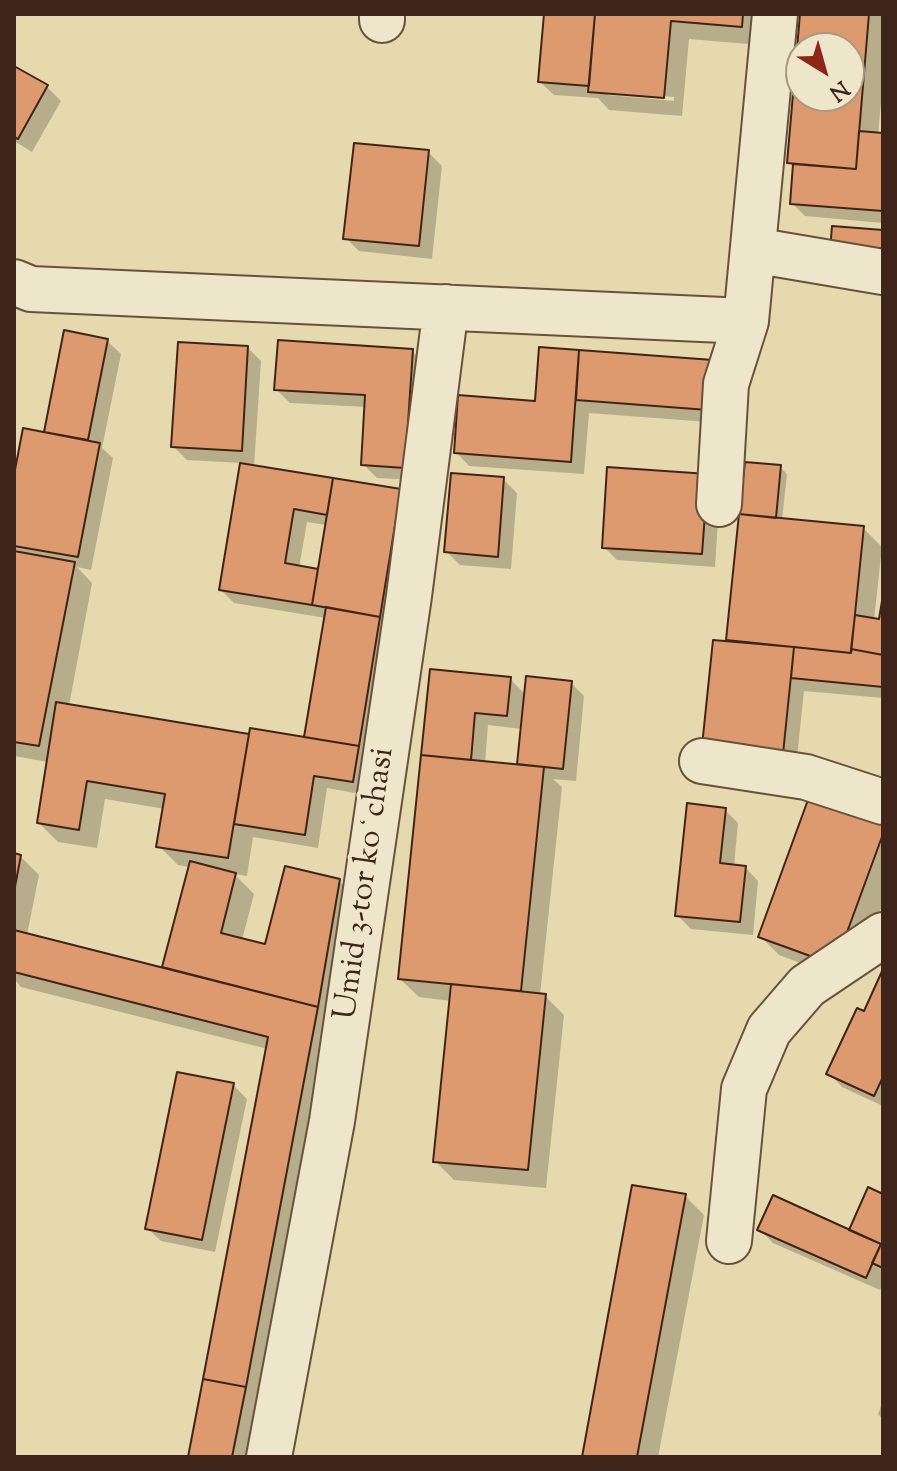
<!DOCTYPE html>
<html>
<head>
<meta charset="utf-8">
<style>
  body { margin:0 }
  #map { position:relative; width:897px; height:1471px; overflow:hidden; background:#e5d9ad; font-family:"Sorts Mill Goudy",serif }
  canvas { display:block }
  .frame { position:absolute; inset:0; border:16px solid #3f2519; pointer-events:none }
  .north { position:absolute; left:785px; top:32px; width:80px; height:80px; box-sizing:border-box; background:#eee6ca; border:2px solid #a89983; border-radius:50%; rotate:143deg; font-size:22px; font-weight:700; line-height:32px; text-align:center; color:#3f2519 }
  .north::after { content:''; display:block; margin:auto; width:28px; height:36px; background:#8f2418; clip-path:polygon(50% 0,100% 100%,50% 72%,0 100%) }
</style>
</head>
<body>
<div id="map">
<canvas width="897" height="1471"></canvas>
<div class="frame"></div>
<div class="north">N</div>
</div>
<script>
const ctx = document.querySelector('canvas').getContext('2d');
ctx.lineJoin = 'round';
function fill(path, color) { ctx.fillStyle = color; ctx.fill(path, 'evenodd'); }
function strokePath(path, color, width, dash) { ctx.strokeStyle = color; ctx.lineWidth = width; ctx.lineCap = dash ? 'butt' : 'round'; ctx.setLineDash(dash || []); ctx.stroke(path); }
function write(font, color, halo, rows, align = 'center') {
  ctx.font = font + ' "Sorts Mill Goudy",serif'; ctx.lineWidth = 8; ctx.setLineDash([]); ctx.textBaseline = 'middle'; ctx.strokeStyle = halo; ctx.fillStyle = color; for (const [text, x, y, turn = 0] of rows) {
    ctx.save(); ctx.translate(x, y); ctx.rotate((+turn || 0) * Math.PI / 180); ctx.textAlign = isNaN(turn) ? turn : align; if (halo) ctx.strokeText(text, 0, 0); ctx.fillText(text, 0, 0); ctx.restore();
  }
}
fill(new Path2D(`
  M546,14h216l-2,31 -71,-6 -7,77 -73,-6 -11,-12 -44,-3 -14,-13zM608,91l66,6v4l-66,-6z
  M802,14h81v69l-5,51 5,1v88l-78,-7 -13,-13 2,-35 -5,-6zM801,48h48v48h-48z
  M14,69l33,18 14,14 -29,51 -18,-11z
  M428,152l14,14 -10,93 -73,-8 -13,-13z
  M65,333l42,8 14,13 -19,94 11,10 -22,112 -14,-3 15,16 -23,123 180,30 57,4 20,-122 -92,-15 -13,-13 21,-127 -55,-3 -14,-14 75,-98 13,13 -7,106 146,24 -34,304 -39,-7 -9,60 -65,-11 -6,39 -13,-2 20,20 -12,46 24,7 73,-66 19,19 -110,557h-58l78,-408 -247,-62 -7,-8v-124l6,1 19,19 -12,60 137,35 26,-103 -12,-2 -19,-19 6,-37 -60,-10 -8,49 -39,-6 -19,-19 9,-61 -34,-6v-271l32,-51zM307,522l20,3 -7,46 -21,-3z
  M541,349l171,13 9,61 -132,-10 -5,61 -115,-8 -13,-14 80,-49z
  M412,351l13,14 -7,115 -41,-2 -14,-14 4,-57 -77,-4 -14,-14z
  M780,467l7,7 -5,46 81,8 19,19 -8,73 7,1 2,-13v90l-79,-7 -8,76 -78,-8 15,-116 -4,-4z
  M503,479l14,14 -6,76 -51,-4 -13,-13z
  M720,490l-5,77 -98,-7 -13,-13z
  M432,672l78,7 16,16 45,-12 13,13 -8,85 -23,-2 9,8 -22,208 5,1 19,19 -18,173 -92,-8 -19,-19 16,-160 -32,-4 -19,-18zM488,725l34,4 -4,37 -33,-3z
  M725,810l13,13 -4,43 11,1 13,14 -5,54 -62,-6 -13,-13z
  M883,826v77l-29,80 -75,-28 -19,-19z
  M883,974v132l-41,-19 -13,-14 36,-59z
  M233,1085l14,14 -32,153 -54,-11 -14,-13z
  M685,1196l19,19 -46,242h-74z
  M883,1196v87l-3,7 -107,-47 -13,-13 90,2z
  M883,1401v18l-5,-5z`), '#0003');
const building = new Path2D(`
  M544,14h51l-6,72 -51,-4z
  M595,14h148l-1,13 -71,-6 -7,77 -76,-6z
  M800,14h69l-13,155 -69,-6zM801,48h48v48h-48z
  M14,66l34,19 -30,54 -4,-2z
  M859,131l24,2v78l-93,-7 3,-40 63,5z
  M354,143l75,7 -10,96 -76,-7z
  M832,226l51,4v25l-53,-4z
  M64,330l44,9 -20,101 -44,-8z
  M278,340l135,9 -8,119 -44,-3 4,-70 -91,-5z
  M178,342l70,4 -6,105 -71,-4z
  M539,347l40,3 -8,112 -117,-9 4,-58 77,6z
  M579,350l134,10 -5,50 -132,-10z
  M23,428l77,15 -22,114 -64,-11v-71z
  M745,462l36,3 -5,53 -37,-4z
  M240,463l93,15 -6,37 -33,-6 -9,54 33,6 -6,36 -93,-15z
  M607,467l101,7 -6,80 -100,-6z
  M451,473l53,4 -6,80 -54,-5z
  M333,478l68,11 -21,128 -68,-12z
  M739,514l125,12 -13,127 -125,-13z
  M14,551l61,11 -36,184 -25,-4z
  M883,595v60l-32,-6 4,-34 24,4z
  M326,607l54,10 -21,129 -55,-9z
  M713,640l81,7 -11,107 -81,-8z
  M794,647l57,6v-4l32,6v32l-92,-9z
  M430,669l81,8 -4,39 -32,-3 -4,47 -50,-5z
  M526,676l46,5 -9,88 -46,-5z
  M56,702l193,32 -21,124 -72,-11 9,-53 -78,-13 -8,49 -42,-7z
  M250,728l109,18 -6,36 -39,-6 -9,59 -71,-11z
  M421,755l123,12 -23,224 -123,-12z
  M809,797l74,27v10l-48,131 -77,-28z
  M687,803l39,5 -6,55 26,3 -6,56 -65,-6z
  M14,853l7,2 -7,37z
  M190,861l46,12 -15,60 44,11 20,-78 55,13 -22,128 -156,-40z
  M14,930l304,77 -72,380 -43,-8 65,-342 -254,-65z
  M883,969v108l-9,19 -48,-22 31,-66 7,3z
  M451,984l95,10 -18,176 -95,-8z
  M177,1072l57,11 -32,157 -57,-11z
  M632,1185l54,9 -49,263h-55z
  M868,1187l15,7v74l-11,-5 9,-19 -32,-14z
  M773,1195l108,49 -15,34 -109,-48z
  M203,1379l43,8 -14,70h-44z`);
fill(building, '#dd9a6e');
strokePath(building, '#3f2519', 2);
const minor = new Path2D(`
  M382,20v-6
  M753,250l130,22
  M14,282l17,7 715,32 29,-307
  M719,504l7,-120 20,-63
  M702,761l104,16 77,25
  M729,1241l15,-152 25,-59 38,-44 76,-51
  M269,1457l63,-336 77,-525 37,-289`);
strokePath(minor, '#68523e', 48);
strokePath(minor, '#eee6ca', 44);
write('32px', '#3f2519', '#eee6ca', [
  ["Umid 3-tor koʻchasi",367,884,-82]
]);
</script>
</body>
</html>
